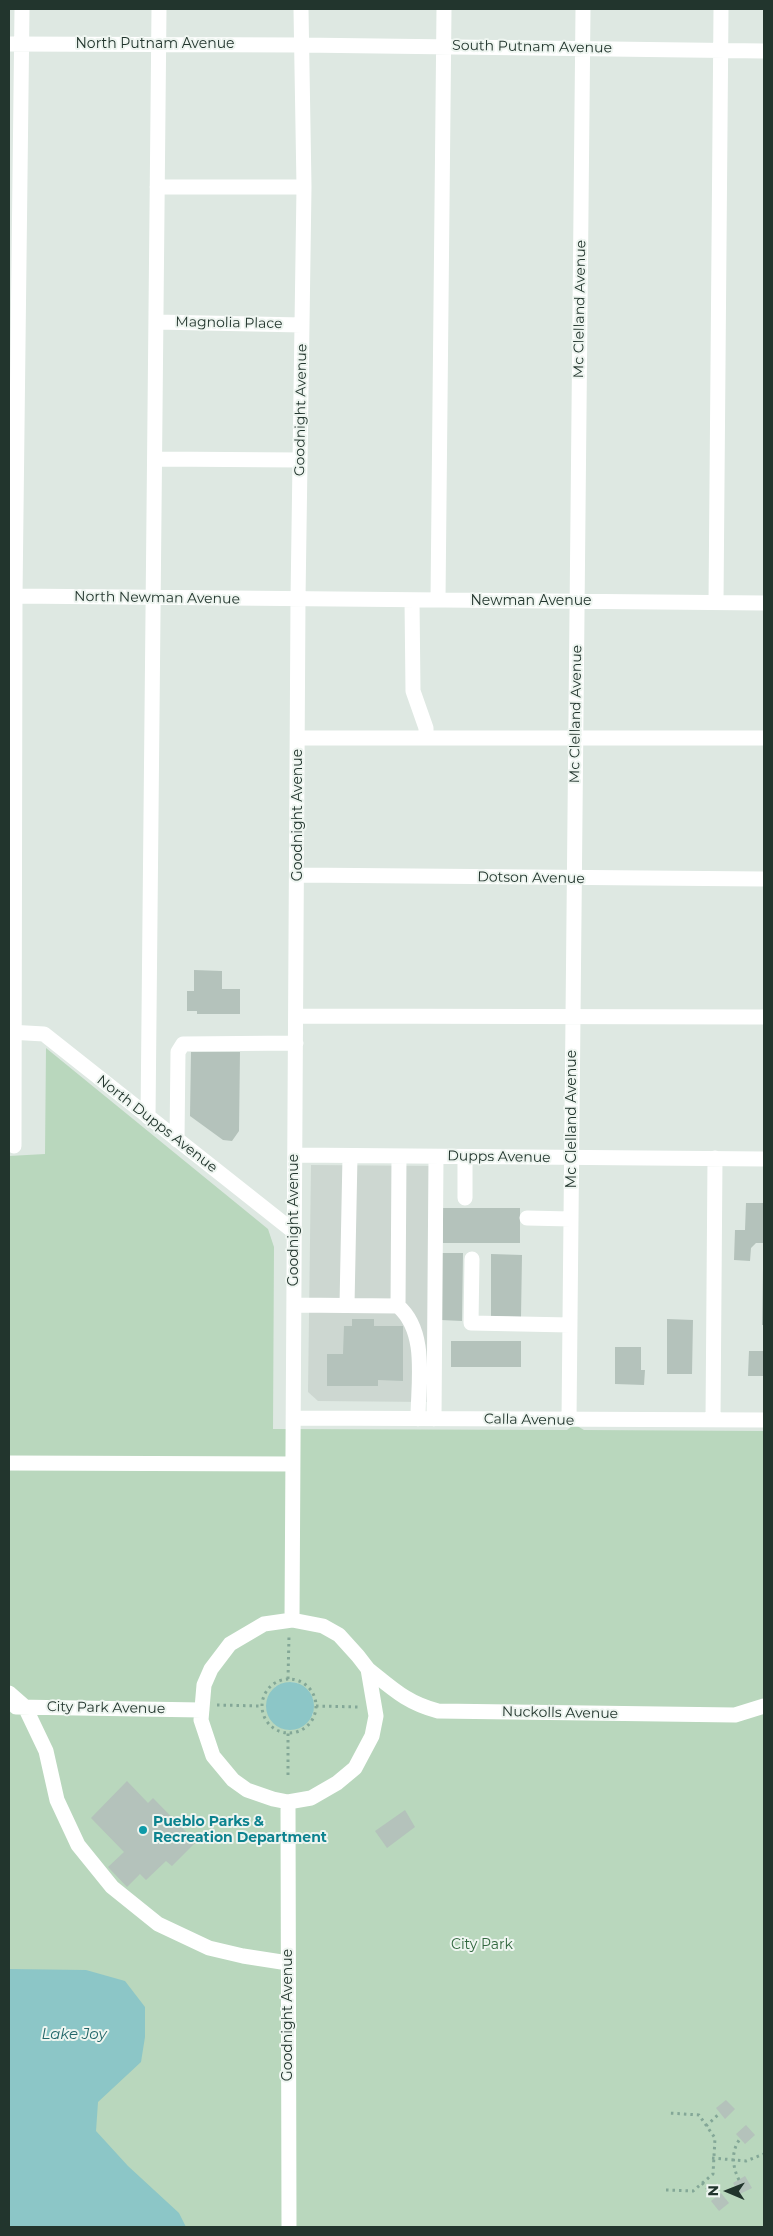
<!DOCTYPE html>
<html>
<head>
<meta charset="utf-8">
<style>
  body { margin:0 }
  #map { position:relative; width:773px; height:2236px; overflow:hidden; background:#dee8e2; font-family:Montserrat,sans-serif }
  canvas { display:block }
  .frame { position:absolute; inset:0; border:10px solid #22352d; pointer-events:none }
  .north { position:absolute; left:703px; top:2166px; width:50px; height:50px; -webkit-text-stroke:4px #eef5f0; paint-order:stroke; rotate:271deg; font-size:14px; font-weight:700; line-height:20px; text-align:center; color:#22352d }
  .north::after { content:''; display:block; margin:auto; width:18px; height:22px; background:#22352d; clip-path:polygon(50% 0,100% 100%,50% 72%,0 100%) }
</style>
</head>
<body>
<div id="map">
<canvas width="773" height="2236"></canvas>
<div class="frame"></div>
<div class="north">N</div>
</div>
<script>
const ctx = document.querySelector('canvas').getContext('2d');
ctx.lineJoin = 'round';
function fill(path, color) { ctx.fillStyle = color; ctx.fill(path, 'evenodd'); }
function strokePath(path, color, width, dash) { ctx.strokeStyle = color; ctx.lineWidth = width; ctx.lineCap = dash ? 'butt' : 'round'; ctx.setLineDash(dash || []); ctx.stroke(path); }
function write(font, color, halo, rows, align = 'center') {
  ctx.font = font + ' Montserrat,sans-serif'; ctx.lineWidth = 4; ctx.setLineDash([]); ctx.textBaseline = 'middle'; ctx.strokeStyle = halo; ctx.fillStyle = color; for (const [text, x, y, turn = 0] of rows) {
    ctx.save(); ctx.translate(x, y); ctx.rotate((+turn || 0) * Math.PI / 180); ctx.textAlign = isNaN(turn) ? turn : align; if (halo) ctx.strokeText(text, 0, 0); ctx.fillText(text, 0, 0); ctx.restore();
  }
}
fill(new Path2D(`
  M311,1165l121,1 -4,236 -110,-1 -10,-9z`), '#cdd7d1');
fill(new Path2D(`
  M46,1048l222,181 6,18 -1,182 294,1 7,-6 10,6 180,1v796h-755v-1071l36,-2zM290,1682l7,1 16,16v16l-38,-28z`), '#b9d7bd');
fill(new Path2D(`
  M266 1706a24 24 0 1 1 48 0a24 24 0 1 1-48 0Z
  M9,1969l77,1 39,11 20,26v30l-4,25 -43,40 -2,29 32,35 51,47 7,14h-177z`), '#8cc6c7');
fill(new Path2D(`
  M194,970l28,1v18h18v25h-43v-3h-10v-20h7z
  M191,1052h49l-1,79 -7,10 -9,-1 -33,-24z
  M746,1203h18v40h-8l-5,5 -1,13 -16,-1 1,-30h10z
  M443,1208h77v35h-77z
  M442,1253h21l-1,68 -21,-1z
  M491,1254l31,1 -1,62 -30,-1z
  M763,1268h1v57h-2z
  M352,1319h22v7h29v55l-25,-1v6h-51v-32h16l1,-28h8z
  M667,1319l26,1 -1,54h-25z
  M451,1341h70v26h-70z
  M615,1347h26v23h4l-1,15 -29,-1z
  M749,1351h15v25h-16z
  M127,1781l21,22 5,-5 43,44 -24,24 -6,-5 -20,19 -6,-6 -13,13 -19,-20 16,-15 -33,-34z
  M405,1810l10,17 -28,21 -12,-17z
  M726,2100l9,9 -10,10 -9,-11z
  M746,2125l9,10 -10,9 -9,-10z
  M745,2176l7,12 -12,6 -7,-11z
  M721,2193l8,10 -10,8 -8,-10z`), '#b4c2bb');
strokePath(new Path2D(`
  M288,1679l1,-43
  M262 1706a27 27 0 1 1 54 0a27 27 0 1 1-54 0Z
  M217,1705l44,1
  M316,1706l43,1
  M288,1775v-42
  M706,2126l14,-13
  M712,2158l34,3 18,-7
  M739,2180c-7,-14 -8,-29 1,-41
  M702,2183l13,14
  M666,2190l27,1 20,-17 2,-36 -16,-23 -31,-2`), '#83a797', 3, [2.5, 4]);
strokePath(new Path2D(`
  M9,44l292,1 463,6
  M157,187h147
  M156,322l146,3
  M155,459l145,1
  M15,596l749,7
  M412,600l1,91 13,37v9
  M438,600l6,-591
  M716,602l5,-593
  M298,738h466
  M298,875l466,4
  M296,1016l468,1
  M9,1032l35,2 249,197
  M148,1117l11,-1108
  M177,1140l1,-88 5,-8 113,-1
  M14,1146l1,-550 7,-587
  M295,1155l469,4
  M465,1198v-41
  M527,1218l44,1
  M472,1259l-1,64 99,2
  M294,1305l104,1c30,26 20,76 20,113
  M347,1305l3,-149
  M398,1306l1,-150
  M294,1418l470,2
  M434,1419l2,-262
  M569,1420l14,-1411
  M713,1420l2,-262
  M9,1463l283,1
  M292,1620l6,-1021 6,-412 -3,-178
  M292,1620l31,6 16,9 19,21 10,13 8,47 -4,20 -17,32 -18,15 -26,15 -23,4 -15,-3 -26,-9 -14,-10 -20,-24 -12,-36 3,-35 7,-16 19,-25 34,-20z
  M368,1669c25,20 39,34 70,42l297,4 29,-9
  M9,1693l16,14 21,44 11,49 21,45 34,42 46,37 51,24 34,8 45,7
  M16,1707l186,3
  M288,1802l1,425`), '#fff', 15);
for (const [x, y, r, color] of [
  [143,1830,5,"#0f9aa8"]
]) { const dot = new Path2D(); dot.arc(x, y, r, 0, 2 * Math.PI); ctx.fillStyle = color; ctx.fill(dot); strokePath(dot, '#eef5f0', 2); }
write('14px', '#22352d', '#eef5f0', [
  ["North Putnam Avenue",155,44],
  ["South Putnam Avenue",532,47,1],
  ["Mc Clelland Avenue",580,309,-89],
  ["Magnolia Place",229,323,1],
  ["Goodnight Avenue",301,410,-89],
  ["North Newman Avenue",157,598,1],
  ["Newman Avenue",531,601],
  ["Mc Clelland Avenue",576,714,-89],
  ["Goodnight Avenue",298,815,-90],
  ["Dotson Avenue",531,878,1],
  ["Mc Clelland Avenue",572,1119,-90],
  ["North Dupps Avenue",157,1124,38],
  ["Dupps Avenue",499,1157,1],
  ["Goodnight Avenue",294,1220,-90],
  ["Calla Avenue",529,1420,1],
  ["City Park Avenue",106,1708,1],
  ["Nuckolls Avenue",560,1713,1],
  ["Goodnight Avenue",288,2015,-90]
]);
write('bold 14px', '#0d838f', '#eef5f0', [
  ["Pueblo Parks &",153,1822],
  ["Recreation Department",153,1838]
], 'left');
write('14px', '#31673e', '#eef5f0', [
  ["City Park",482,1945]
]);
write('italic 15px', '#246769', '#eef5f0', [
  ["Lake Joy",74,2035]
]);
</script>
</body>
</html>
